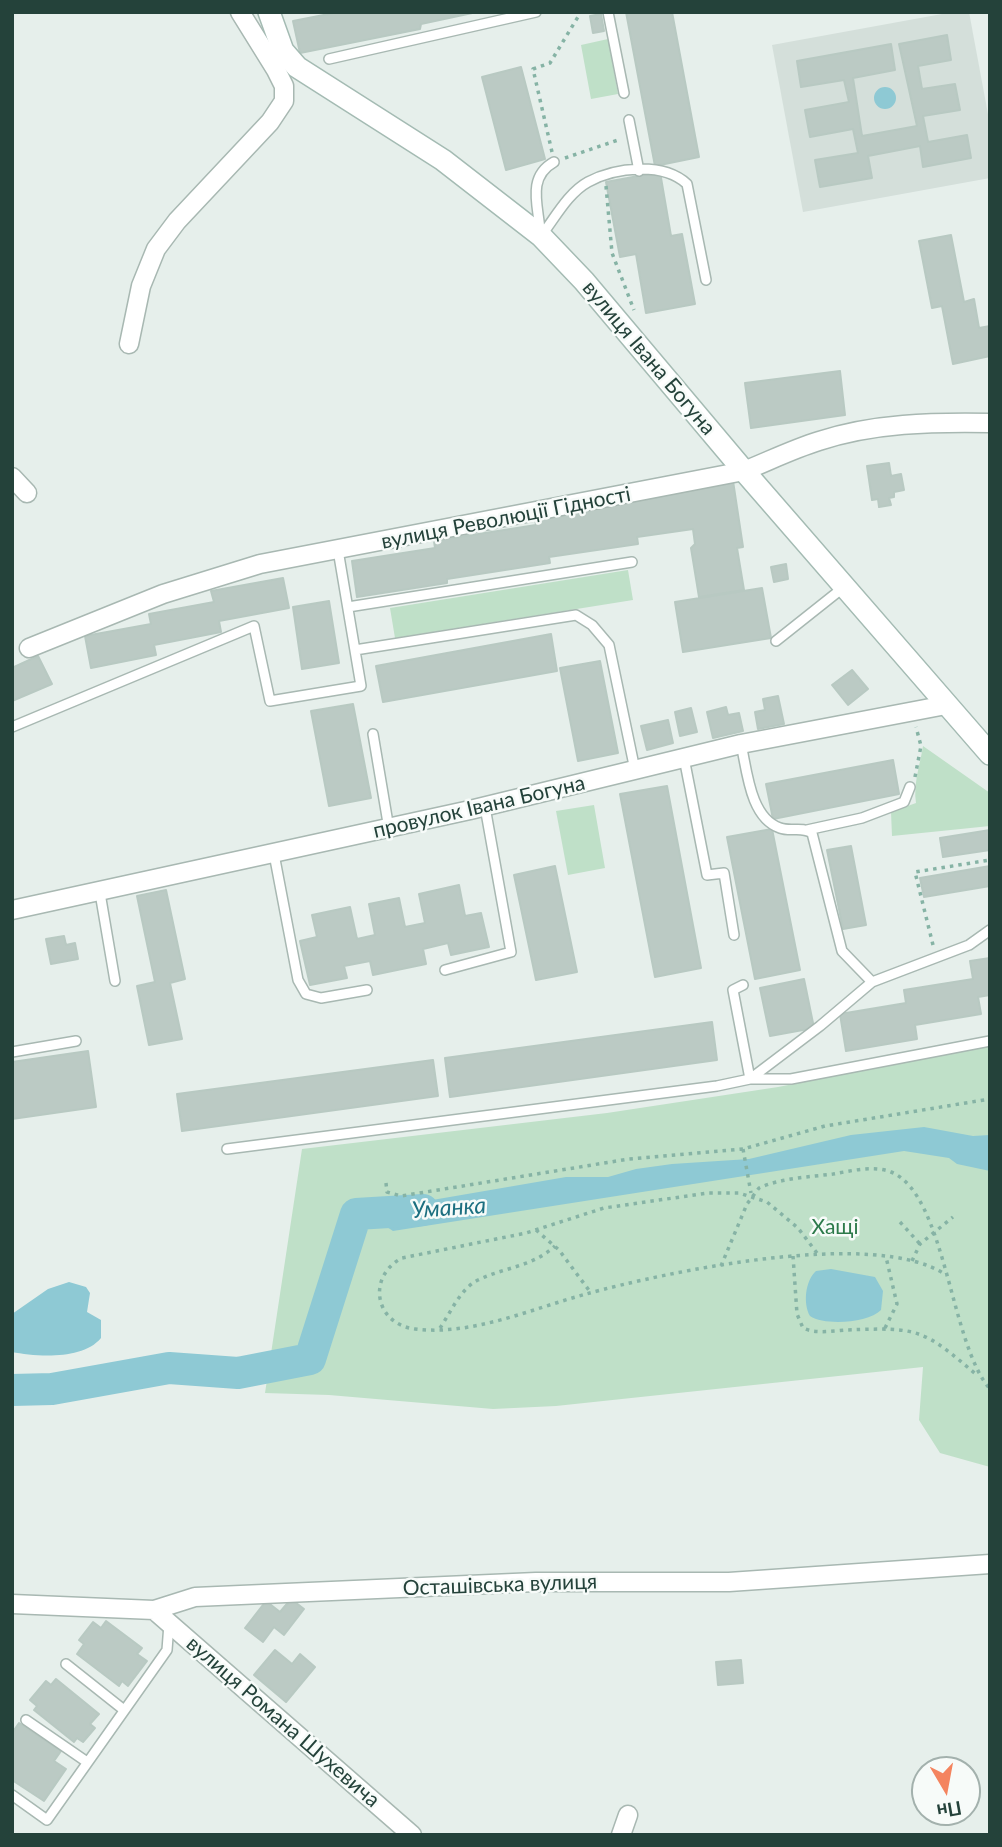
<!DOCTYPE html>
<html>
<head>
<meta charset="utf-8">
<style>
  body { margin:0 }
  #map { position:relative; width:1002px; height:1847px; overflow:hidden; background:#e6efeb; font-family:Lato,sans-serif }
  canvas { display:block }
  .frame { position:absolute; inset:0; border:14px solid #24423a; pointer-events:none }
  .north { position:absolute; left:911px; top:1756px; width:70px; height:70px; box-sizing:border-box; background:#f7fbf9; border:2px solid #a3b1ad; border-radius:50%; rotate:170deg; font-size:19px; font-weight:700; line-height:28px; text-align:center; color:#24423a }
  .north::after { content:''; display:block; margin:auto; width:24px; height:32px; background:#f4845f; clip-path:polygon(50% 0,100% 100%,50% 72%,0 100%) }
</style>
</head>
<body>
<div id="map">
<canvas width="1002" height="1847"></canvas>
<div class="frame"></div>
<div class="north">Пн</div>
</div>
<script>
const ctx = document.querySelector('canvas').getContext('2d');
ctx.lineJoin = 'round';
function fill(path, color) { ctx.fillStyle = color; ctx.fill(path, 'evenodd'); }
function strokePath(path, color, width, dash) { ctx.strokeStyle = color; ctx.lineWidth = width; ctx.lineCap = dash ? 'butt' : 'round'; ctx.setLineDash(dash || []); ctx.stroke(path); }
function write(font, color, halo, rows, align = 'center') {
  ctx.font = font + ' Lato,sans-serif'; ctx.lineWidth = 5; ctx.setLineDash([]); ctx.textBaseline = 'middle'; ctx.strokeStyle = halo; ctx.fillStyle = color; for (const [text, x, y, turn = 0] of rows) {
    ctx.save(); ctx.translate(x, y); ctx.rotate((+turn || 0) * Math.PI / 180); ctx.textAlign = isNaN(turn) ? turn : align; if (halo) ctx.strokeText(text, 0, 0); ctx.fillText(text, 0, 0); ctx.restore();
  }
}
fill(new Path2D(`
  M953,12h16l21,113v53l-187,34 -31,-167z`), '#d4dfda');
fill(new Path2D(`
  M608,39l10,55 -27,5 -10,-54z
  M628,570l5,30 -238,38 -5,-30z
  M923,746l67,47v33l-98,10 -1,-24 25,-9c-3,-19 4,-38 7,-57z
  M594,805l11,63 -37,7 -12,-64z
  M990,1046v421l-50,-14 -21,-33 4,-53 -367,39 -63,3 -164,-14 -64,-2 37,-244 305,-36 171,-26z`), '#bfe0c8');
fill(new Path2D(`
  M874 98a11 11 0 1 1 22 0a11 11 0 1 1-22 0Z
  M924,1127l49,9 17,-1v36l-33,-7 -8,-6 -45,-7 -511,80 -9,-6 -4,-16 186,-32h42l28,-8 36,-5 77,-5 102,-24z
  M831,1269l44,8 8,14 -2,19c-13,13 -56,16 -71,6 -7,-12 -5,-35 6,-45z
  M69,1282l17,5 4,6 -3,19 14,8v18c-18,22 -64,19 -89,14v-38l36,-25z`), '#8ec9d4');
strokePath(new Path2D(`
  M12,1390l40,-1 117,-21 69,5 72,-14 46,-145 67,-4`), '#8ec9d4', 32);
const building = new Path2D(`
  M339,12h138l-56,12 -1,5 -120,24 -7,-32z
  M626,12h46l27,145 -44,9z
  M601,14l3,17 -11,2 -3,-17z
  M947,35l4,25 -33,6 4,23 33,-5 5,26 -37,6 5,26 39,-7 4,23 -48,9 -3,-21 -52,10 4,22 -52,9 -5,-27 43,-7 -5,-24 -43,8 -5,-27 44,-8 -5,-22 -43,7 -4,-26 94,-17 4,26 -42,8 9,58 55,-10 -18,-82z
  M521,67l24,92 -39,11 -24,-93z
  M660,172l11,64 11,-2 13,70 -49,9 -10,-59 -16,3 -14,-75z
  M951,235l13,67 10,-3 5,29 11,-2v30l-37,8 -11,-58 -10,2 -13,-67z
  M840,371l5,44 -94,13 -6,-45z
  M889,463l2,13 10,-2 3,16 -10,2v5l-5,1 2,7 -12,2 -1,-8 -6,1 -5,-34z
  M733,481l10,66 -6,1 7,42 -45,7 -8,-49 4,-4 -2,-15 -56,8 1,7 -89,13 1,6 -103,16v4l-90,14 -5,-36 83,-13 -1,-7 102,-16 -1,-7 87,-14 -1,-5z
  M786,564l2,15 -14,3 -3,-15z
  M283,578l6,30 -70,13 2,11 -67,13 2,10 -65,13 -6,-32 66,-12 -2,-10 65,-12 -3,-11z
  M762,588l9,50 -88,14 -8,-50z
  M329,601l10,62 -37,6 -9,-62z
  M551,634l6,37 -174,31 -7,-36z
  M38,656l14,28 -40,17v-33z
  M600,661l18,92 -40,8 -18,-93z
  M852,670l16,19 -20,16 -16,-20z
  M778,696l6,28 -26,5 -3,-17 10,-2 -2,-11z
  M353,704l18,94 -42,8 -18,-95z
  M726,707l2,8 11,-2 4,18 -30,7 -6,-26z
  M691,708l6,24 -17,4 -5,-24z
  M668,720l5,23 -26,7 -6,-24z
  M893,760l6,34 -126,25 -7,-35z
  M667,786l34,182 -46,9 -35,-183z
  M772,829l28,141 -45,9 -28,-142z
  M990,830v20l-47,7 -3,-19z
  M851,846l15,79 -23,4 -16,-79z
  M555,866l22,106 -41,8 -22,-105z
  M990,866v20l-66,11 -4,-19z
  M459,885l6,31 16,-3 8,34 -38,8 -3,-12 -25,6 3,15 -53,11 -3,-14 -26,5 3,12 -37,7 -10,-44 17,-4 -5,-22 38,-8 7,32 18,-4 -6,-31 30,-6 6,29 20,-4 -6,-29z
  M166,890l19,89 -15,4 12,56 -33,6 -12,-59 18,-4 -18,-86z
  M64,936l2,9 9,-2 3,16 -27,5 -5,-25z
  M990,958v37l-12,2 3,17 -66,11 2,14 -71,12 -6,-37 66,-11 -2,-13 69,-11 -3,-18z
  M804,979l10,49 -44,8 -10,-48z
  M712,1022l5,38 -267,37 -5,-39z
  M88,1051l8,56 -84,12v-57z
  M433,1060l5,36 -256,35 -5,-37z
  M291,1599l13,10 -20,26 -10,-8 -11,15 -18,-14 21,-27 14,11z
  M106,1621l36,27 -5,6 10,7 -19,25 -6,-5 -3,5 -42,-32 7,-10 -5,-4 14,-18 8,6z
  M275,1650l17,14 8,-10 15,13 -29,35 -32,-27z
  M741,1660l2,23 -25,2 -2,-23z
  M56,1679l43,35 -9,10 5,4 -12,14 -6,-4 -3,4 -40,-32 3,-4 -7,-6 16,-19 5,4z
  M19,1723l42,28 -7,10 12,8 -22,32 -32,-21v-47z`);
fill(building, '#bbcac4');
strokePath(building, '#b8c9c2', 2);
const service = new Path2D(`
  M608,12l16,81
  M329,59l207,-47
  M629,120l10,51
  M540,230c-2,-25 -13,-53 14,-68
  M541,236c14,-18 27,-43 47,-54 28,-15 75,-20 99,2l19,96
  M348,607l284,-45
  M776,641l68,-54
  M355,650l221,-35 16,10 17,20 26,125
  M12,727l242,-101 16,75 91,-15 -23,-136
  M373,734l16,95
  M741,744c6,26 9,74 39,84 11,4 22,-2 32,5l30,118 30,31 97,-37 21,-15
  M684,758l23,117 17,-2 10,62
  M807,830l55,-12 42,-16 6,-15
  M274,854l24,126 8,14 15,4 46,-8
  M100,893l15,88
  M445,970l66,-18 -26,-145
  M743,985l-10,5 17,89h41l199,-38
  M12,1052l64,-11
  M227,1149l490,-63 33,-7 70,-53 52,-44
  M66,1664l58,46
  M26,1720l61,42
  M12,1795l35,25 120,-170 2,-26`);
const minor = new Path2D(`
  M129,344l12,-58 15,-37 21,-28 93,-99 14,-21v-15l-8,-16 -36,-58
  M12,477l15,16
  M29,648l134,-54 97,-30 484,-93c25,-10 49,-22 75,-30 55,-18 113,-19 171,-18
  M12,910l458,-100 271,-66 205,-39
  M12,1604l142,6 41,-13 341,-15h193l261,-18
  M154,1610l258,225
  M621,1835l7,-20`);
const secondary = new Path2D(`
  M269,12l14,39 14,16 146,93 98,76 43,45 160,190 246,283`);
strokePath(service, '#a8b8b2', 12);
strokePath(minor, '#a8b8b2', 21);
strokePath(secondary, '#a4bbb3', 24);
strokePath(new Path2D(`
  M552,152l-19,-83 17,-6 31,-51
  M565,158l56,-19
  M606,186l6,67 22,57
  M915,777l6,-31 -5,-19
  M933,945l-18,-73 75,-12
  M743,1149l8,44
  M386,1183l1,9 14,4 228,-37 114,-10 82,-23 165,-27
  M900,1222l20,22
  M536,1230l23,20 32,43
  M817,1253l-19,-25 -31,-26 -28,-9h-31l-104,15 -78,25 -124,25c-35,18 -28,66 13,71 57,7 116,-20 171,-35 80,-22 290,-67 360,-19
  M793,1256l4,58 6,14c12,6 30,3 43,2 74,-3 77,-1 132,46
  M912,1261l8,-17 33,-27
  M721,1266l26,-62 12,-16c22,-10 50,-11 74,-14 18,-3 40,-9 58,-2 55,22 59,172 99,217
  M440,1328c11,-16 20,-39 38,-48 27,-13 54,-13 77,-34
  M885,1328l12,-24 -11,-47`), '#86b3a5', 3.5, [3.5, 5]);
strokePath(service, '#fff', 9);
strokePath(minor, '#fff', 18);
strokePath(secondary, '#fff', 21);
write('21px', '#24423a', '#f7fbf9', [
  ["вулиця Івана Богуна",649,358,50],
  ["вулиця Революції Гідності",506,518,-11],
  ["провулок Івана Богуна",479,807,-13],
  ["Осташівська вулиця",500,1585,-2],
  ["вулиця Романа Шухевича",283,1722,41]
]);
write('21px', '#2d7a4b', '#f7fbf9', [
  ["Хащі",835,1227]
]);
write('italic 23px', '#1c6f80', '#f7fbf9', [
  ["Уманка",449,1208,-4]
]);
</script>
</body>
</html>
